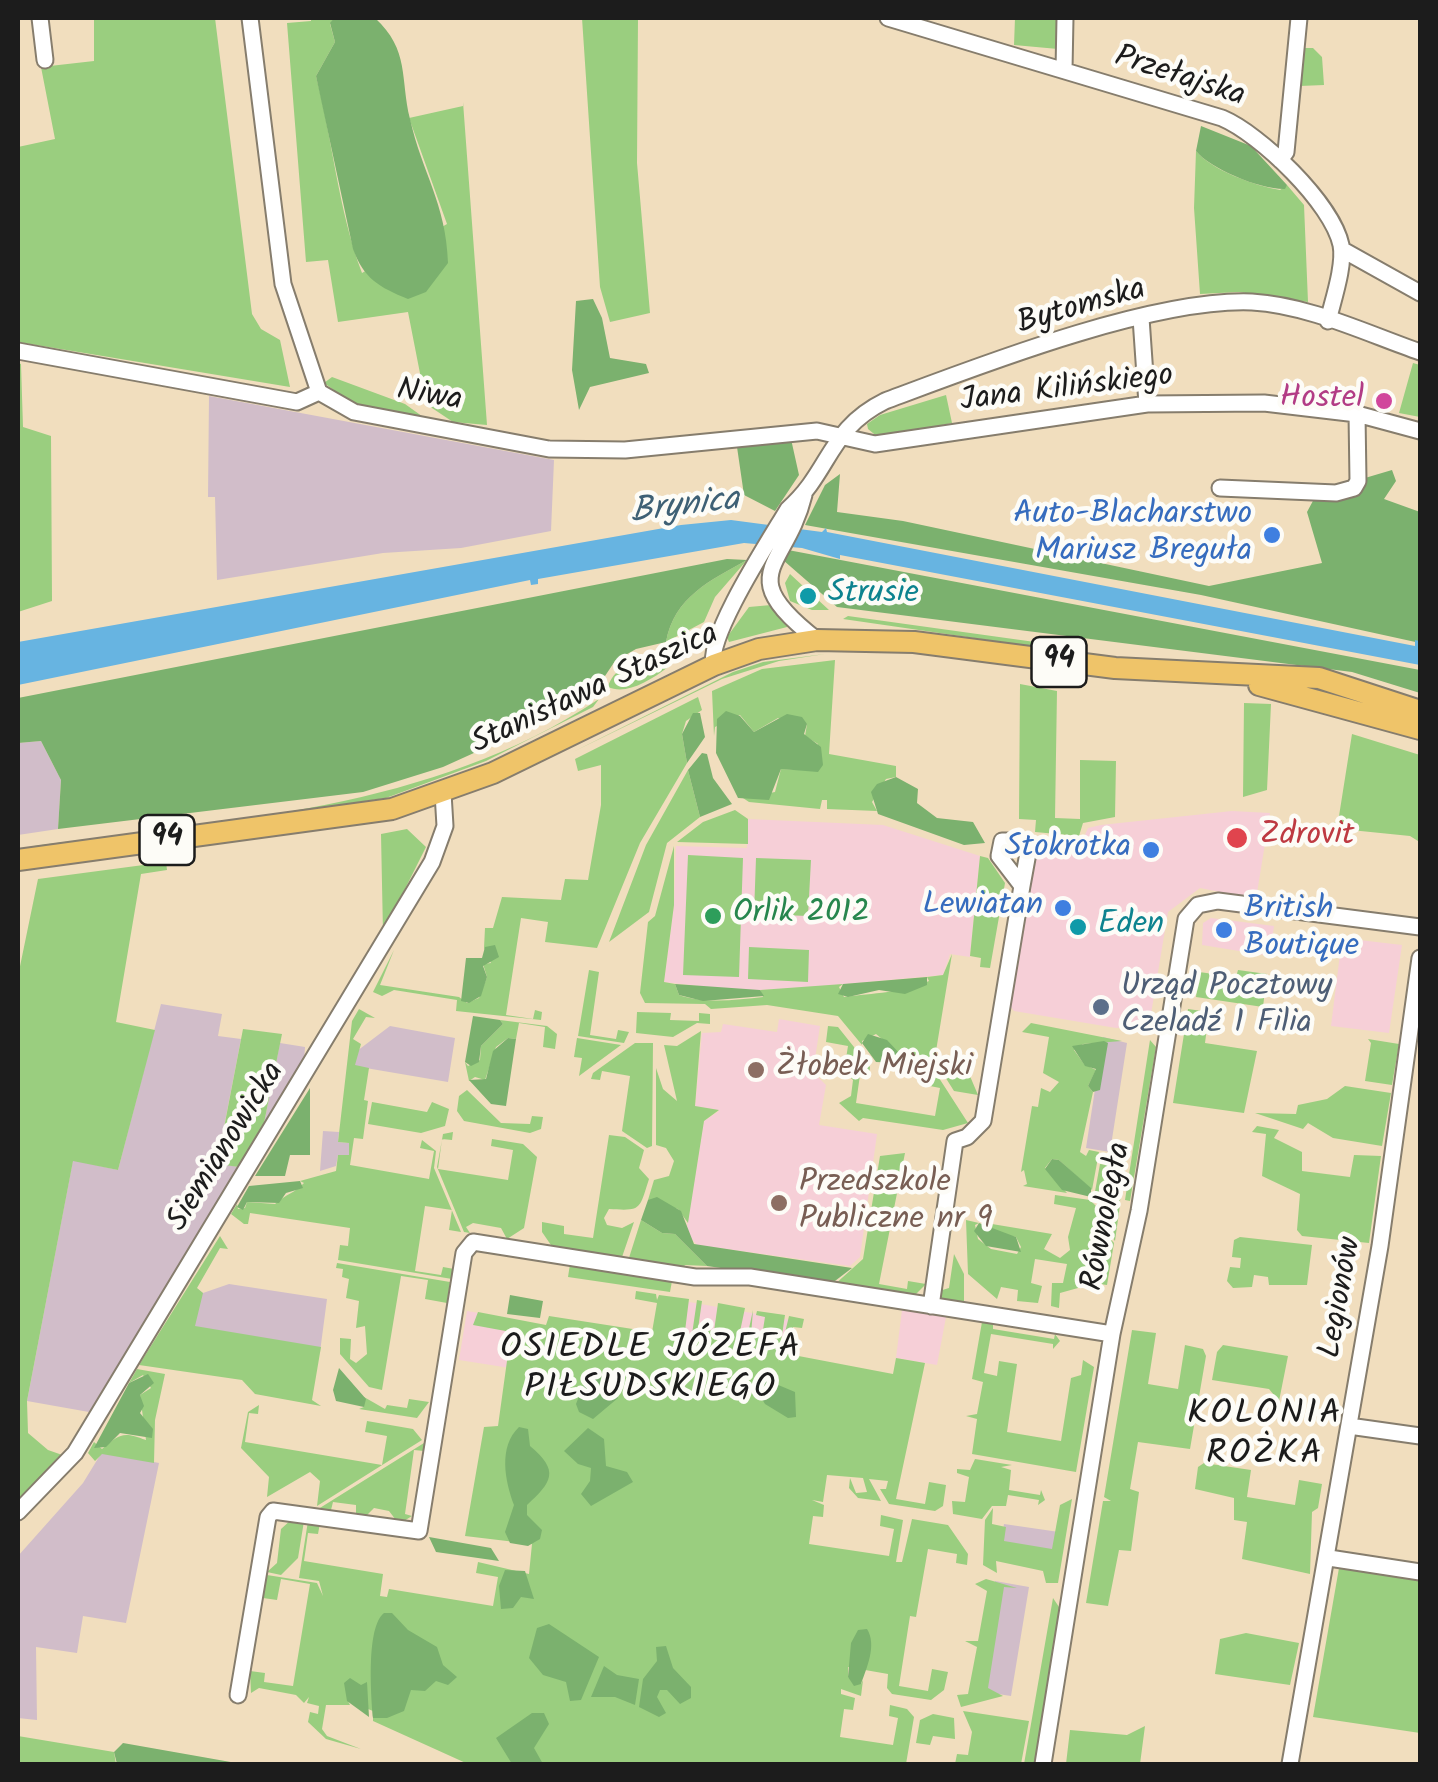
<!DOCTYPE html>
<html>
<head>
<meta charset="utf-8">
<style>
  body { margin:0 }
  #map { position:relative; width:1438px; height:1782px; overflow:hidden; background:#f1debe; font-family:Kalam,sans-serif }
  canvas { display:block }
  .frame { position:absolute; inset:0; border:20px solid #1c1c1c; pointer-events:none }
</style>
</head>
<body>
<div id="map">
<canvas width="1438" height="1782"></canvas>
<div class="frame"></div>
</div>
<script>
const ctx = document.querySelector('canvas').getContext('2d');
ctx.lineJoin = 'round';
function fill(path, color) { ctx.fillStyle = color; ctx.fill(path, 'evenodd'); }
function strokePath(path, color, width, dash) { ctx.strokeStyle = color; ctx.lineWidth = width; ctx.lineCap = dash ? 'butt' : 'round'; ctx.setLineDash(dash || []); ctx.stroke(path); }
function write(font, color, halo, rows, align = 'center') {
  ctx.font = font + ' Kalam,sans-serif'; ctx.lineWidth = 9; ctx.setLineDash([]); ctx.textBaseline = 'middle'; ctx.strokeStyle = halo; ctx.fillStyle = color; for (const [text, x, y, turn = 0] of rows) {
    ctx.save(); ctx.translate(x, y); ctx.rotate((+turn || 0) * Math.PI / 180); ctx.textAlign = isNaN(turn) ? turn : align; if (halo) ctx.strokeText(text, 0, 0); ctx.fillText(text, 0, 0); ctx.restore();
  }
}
fill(new Path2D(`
  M1232,811l38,2 -14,86 -56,-11 -32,24 -19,114 -33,2 -102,-17 -7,-9 27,-164 46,8 8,-18 13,-3z
  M748,819l135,6 97,31 -10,101 -20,-3 -7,21 -130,12 -70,4 -79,-9 10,-77 2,-59 71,2z
  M1211,918l63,8 -4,30 -68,-11 1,-22z
  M1342,938l60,7 -13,88 -58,-7z
  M779,1019l41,7 -7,46 13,13 -7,40 58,9 -17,123 -10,9 -153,-21 -11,-12 18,-112 15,-10 -24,-4 7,-74 19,-1 2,-8 54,8z
  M661,1297l130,23 -8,43 -129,-20z
  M902,1310l44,7 -9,48 -41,-7z
  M467,1311l53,9 -10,48 -51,-8z`), '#f6cfd7');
fill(new Path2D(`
  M209,396l345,64 -3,71 -90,17 -78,5 -166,27 -2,-83h-7z
  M41,741l20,39 -3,49 -40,6v-92z
  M161,1004l61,10 -4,22 23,3 -24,124 22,4 -150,245 -62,-11 46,-241 45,10z
  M390,1026l65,12 -7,44 -94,-16 3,-15z
  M1103,1037l24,6 -17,109 -24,-4z
  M280,1043l25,4 -1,15 -40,61z
  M323,1131l16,1 -1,10 11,1v12h-11l-2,11 -16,5z
  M229,1284l98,15 -7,53 -130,-22 6,-42 7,5z
  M102,1452l57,11 -33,160 -43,-7 -6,37 -41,-6 1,73 -19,-2v-162l65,-73z
  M1004,1524l55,8 -3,20 -55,-8z
  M995,1581l34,6 -18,109 -33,-5z`), '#d1bdc9');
fill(new Path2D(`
  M94,18h121l37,296 9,15 19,11 10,47 -272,-45v-195l37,-8 -14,-72 53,-6z
  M311,18h23l-4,6 5,18 -19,34c17,66 22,133 46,197l85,-49 -38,-106 54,-12v-4l24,323 -34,-3 -27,-18 -18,-92 -70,10 -10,-62 -22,2 -19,-239 24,-2z
  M582,18h56l-1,145 13,150 -40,9 -10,-35z
  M1015,18h43v31l-44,-4z
  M1305,48h8l9,9 2,28 -24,1 1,-34z
  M1196,151c15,19 60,35 84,39l7,-5 17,20 4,97 -69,-10 -39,2 -6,-86z
  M18,363l3,1 2,63 28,9 1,165 -34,11z
  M1413,363l7,2v52l-21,-4z
  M332,377l73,27 21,15 -74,-16 -28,-20z
  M946,395l6,28 -73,15 -11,-9 -1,-5 13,-9z
  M747,560l-32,37 -11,25 -38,20c8,-45 45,-62 81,-82z
  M790,574l39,36h-17l-22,-9 -5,-18z
  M771,605l17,16 -1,6 -58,15 -2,-5 22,-30z
  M848,616l230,32 -28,1 -207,-30z
  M709,629c-20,21 -70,72 -101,58 9,-33 72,-38 101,-58z
  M825,654l-46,7 -57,18 -149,73 160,-80 30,-10z
  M835,660l-6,94 67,12v11l-10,2 -14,23 5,9 -50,-2v-9h-5l-2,9 -71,-7 -6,-4 32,-6 6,-23 24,1 13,-26 -13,-8 2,-12 -29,-6 -24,14 -14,-17 -25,12 -1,9 -2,-45 50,-22z
  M1020,684l37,7 -2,127 25,1v-59l36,1 -1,56 -32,6 -4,13 -44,-4 1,-12 -17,-1z
  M698,697l4,13 -16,11 -4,13 5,29 -47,80 -43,105 -52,-6 3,-20 -27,-4 -15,97 27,4 2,-9 7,2 -1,8 -85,-9 1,-11 -63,-10 -12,6 -9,-4 21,-42 -14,35 79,12 8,6 12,-5 8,-21 -4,-13 8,-1 -7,-15 1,-20h8l9,-31 59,3 4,-21 23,1 13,-75v-40l-23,6 -3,-12z
  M599,699l-6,8 -107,54 -100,37 -350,51 -2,-3c194,-26 396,-35 565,-147z
  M1244,703l27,1 -4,86 -24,7z
  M1352,734l68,21 -2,86 -8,-5 -79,-8 8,-12z
  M688,770l12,47 -33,26 -18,69 -40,30 37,-97z
  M735,810l13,9v25l-71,-2 26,-20z
  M407,829l19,18 -43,86 -2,-99z
  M674,846v59l-10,77 11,2 4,11c25,9 58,5 84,2l-3,-7 83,-6 -4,3 5,10c29,-4 59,-4 85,-16l-2,-4 16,-2 9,-21 -17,103 29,5 14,33 -24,-4 -12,-19 -50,-7 6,-1 3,-9 -25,-21 -14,7v4l-24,-29 -71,-11 -56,4 -6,-5 -60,-1 -5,-10 8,-71 7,-6z
  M688,855l55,3 -4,119 -56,-2z
  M980,856l8,2 17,25 -15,85 -10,-1 1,-9 -11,-2z
  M756,858l55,2 -3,56 -54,-2z
  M166,862l1,8 -26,4 -25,148 39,8 -37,140 -45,-9 -46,240 1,32 20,17 20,7 -50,45v-526l20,-97z
  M749,947l60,3 -1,32 -60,-3z
  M589,970l10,2 -9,63 26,4 2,-9 11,2 -5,11 -46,-7z
  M1238,970l29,4 -4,33 -67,-10 3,-25 37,5z
  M359,1009l16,9 -9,-1 -13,22 8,5 -6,21 14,3 -5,32 4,1 -5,38 -9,-1 -4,27 79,14 5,-28 -14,-3 2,-8 14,11 -2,17 27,64 -12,-2 3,-20 -27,-4 -10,65 26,4 2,-8 11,2 -2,10 -114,-19 2,-15 8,1 2,-18 -100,-15 -2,11h-4l-13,-10 6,-10 1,5 7,-1 2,-6 28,2c11,-10 20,-11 29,-21l-4,-2 36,-10 2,-16h11v-12l-11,-1 14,-121z
  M1188,1009l21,3 -4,31 52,8 -13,62 -71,-10z
  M637,1012l34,1 -1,7 29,1v-8l11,1v10l-13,-1 -24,14 -37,-4z
  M500,1020l47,6 10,8 -2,15 -12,-2 2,-20 -26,-4 -3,16 -8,-1 -12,9 -11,33 -10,-3 -6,4 -4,-19 3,4 12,-6 1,-14 22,-22z
  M1031,1023l91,18 -39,3 -9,6 10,14 12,6 -8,16 5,6 -13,60 6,4 3,-6 10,2 -7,38 -33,-30 -7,-1 -7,9 22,25 -44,-7 4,-2 -3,-14 -3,2 11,-66 6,1 3,-19 9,4 9,-10 -16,-9 6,-36 -27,-5z
  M828,1026l10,1 32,40 -1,9 -9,-1 -4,28 79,13 5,-28 -15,-3 2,-9 12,2 29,45 -25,7 -80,-12 -4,3 -20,-18 12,-7 2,-16 -9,-9 4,-25 -22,-4z
  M243,1029l39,5 -18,89 -25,44 -22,-3z
  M701,1031l-6,75 24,4 -15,11 -16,102 -10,-14 -30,-9 6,-20 15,-4 5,-15 -8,-13 -10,-3v-77l7,21 14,12 -13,-56 13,1z
  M577,1038l44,7 -42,31 3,-18 -8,-1z
  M1368,1039l31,5 -7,41 -27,-4 6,-38z
  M1150,1040l6,7 -26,154 -5,-1z
  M635,1043h18l-1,103 -5,2 -25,-17 8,-55 -28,-5 -2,9 -9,-1 2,-6z
  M1345,1086l46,7 -9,53 -49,-8 -25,-15 -5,6 -48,-16 41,1 2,-9 29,-6z
  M467,1090l34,33 29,1 2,-8 11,1 -2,12 -11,4 -66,-12 -7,-10 2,-15z
  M372,1102l55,10 5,-10 17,7 -4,17 -24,7 -53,-9z
  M1257,1126l22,4 -5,8 28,14v19l48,6 4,-22 27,1 -12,87 -67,-7 -5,-6 3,-36 -38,-18 4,-42 -14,-2z
  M453,1132l-1,8 -10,-1 -4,30 70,11 5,-30 -22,-4 1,-7 31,5 14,13 -13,71 -17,11 -6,-11 -28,-5 -7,4 4,6 -6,-1 -27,-65 6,-33z
  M609,1135l16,2 19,13 -5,18 10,11c-10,31 -7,32 -40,30l-5,9 3,7 15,3 12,-6 -13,38 -68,-12 -11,-16v-10l22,4v8l29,4z
  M905,1153l-26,131 28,5 1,-8 18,3 -14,14 -79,-12 30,-27 17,-103z
  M1116,1154l11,1 -7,46 -26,-4 6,-33 14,2z
  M1055,1195l35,5 15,15 8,-8 -5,-4 12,2 -5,36 -13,-17 -3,2 15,17 -7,42 -28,-4 -1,7 -18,5 -1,15 -8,-2 1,-23h11l4,-19 -32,-5 -4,24 11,3 -4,17 -21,-2 1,-11 -17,-3 -4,12 -29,-25 -2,-54 13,3 -4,2 3,14 13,10 26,5 4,-7 -5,-10 -19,-4 -11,-10 66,11 -8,15 16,9 10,-8 -2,-13 8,-29 -22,-4z
  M641,1220l21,13 13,1 32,32 -22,-1 -3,4 -54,-8z
  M220,1236l8,13 -8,-1 -23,40 6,5 -8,33 126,21 -9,53 9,6 -66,-12 -13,-14 -103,-15z
  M1240,1237l72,8 -5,40h-38l-1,-8 -14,-2 -2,12 -19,1 -6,-7 3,-14 10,1 1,-10 -9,-1 2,-17z
  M954,1254l10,20v33l-27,-7 2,-9 10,-3z
  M337,1263l113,19 -3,21 -22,-4 3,-19 -27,-4 -19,114 -13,-3 -29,-33v-16l11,1 -1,20 6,4 11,-9 -2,-28 -9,2 3,-27 -13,-3 3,-19 -7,-2 1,-8 -7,-1z
  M570,1264l102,17 -2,11 -102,-15z
  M636,1291l20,3 1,6 2,-5 30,4 -6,48 7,1 7,-48 5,1 -4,28 16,2 4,-28 27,5 -10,47 8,1 10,-46 -2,25 11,1 3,-19 -9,-2 1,-4 28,4 -7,47 11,-46 15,3 -2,9 -9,-1 -5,27 105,20 3,-16 29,5 -29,136 29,5 4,-22 17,3 -3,21 -8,5 -46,-7 -9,-15h6l2,-8 -19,-2 12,22 -23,-3 -9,-10 1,-10 6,15 11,-1 -4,-14 -36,-3 -4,27 -11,-2 12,5 -1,12 -10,-1 -4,28 80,12 5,-27 -14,-3 1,-11 22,5 -7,42h6l10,-43 36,6 20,29 -1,11 -11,-2 1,-9 -29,-5 -12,68 -6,-1 -11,70 29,5 4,-22 16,3 -4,18 -13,10 -39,-6 -5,-6 1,-14 -40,-7v10l13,7 2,-4 -2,16 -20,-7v5l14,4 -2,12 -9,-1 -4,28 53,8 5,-27 -9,-2 1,-11 17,4 7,8 -8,47h-438l-95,-43v-3l15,-1 -40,-16 2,4h-24l-4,24 5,7 34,13 -35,-10 -18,-17 2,-10 8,2 1,-8 -12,-3 2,-6 -5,6 -8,-8 -37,-7 -8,5 -1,-22 15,2 -1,9 29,4 17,-102 -29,-5 -4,21 -14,-2 4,-23 50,8 6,13 -4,-15 -20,-3 9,-57 12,2 -2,11 -10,-1 -4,28 79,13 -3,22 7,1 2,-8 104,17 5,-29 -22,-4 2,-11 51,12 3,-30 -67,-8 19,-109 14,-1 13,-94 -38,-7 5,-13 68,13 3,-9 103,16 5,-29 -22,-4z
  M982,1322l11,2v5l61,10 1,-5 5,7 -7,8v-5l-62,-10 -7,39 13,3 2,-15 18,3 -10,68 54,9 10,-63 10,-3 2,-15 11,7 -18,105 -104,-18 5,-35 -11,-3 11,-2 6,-32 -11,-3z
  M1132,1330l24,3 -8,51 30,5 7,-44 18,4 3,7 -16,93 -52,-7 -8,47 9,3 -8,59 -12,-1 -11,56 -22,-3 17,-102h8l-7,-4z
  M1223,1345l65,11 -9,45 -10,-12 -57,-9 5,-28z
  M137,1369l28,5 -10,46 -1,43 -52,-9 -7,7 -7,-8 6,-11 8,7c18,-15 20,-18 44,-9l-6,-45 11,-7 -8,-13 -14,8z
  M364,1397l21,12 2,-4 20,3 2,-9 20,3 -12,16 -58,-9 5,-2z
  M259,1405l-1,9 -9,-1 -4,29 137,23 5,-29 -22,-4 2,-11 46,8 9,11 -105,66 3,-25 -10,-9 -43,25 2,-20 -28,-29 7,-36z
  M424,1443v8l-10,-1 -9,64 7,2 -13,8 -10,-13 -15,-3 -9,9 -9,-2v-10l-23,-3 -3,12 -15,-3z
  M975,1459l37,6 -11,2 10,3 -2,20 31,5 1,-5 4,10 -7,5 1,-5 -31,-5 -2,11h-14l-10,13 -29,-5 -1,-13 13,1 4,-25 -12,-4v-4l13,1z
  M1204,1463l47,7 -4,27 48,8 4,-25 23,4 -4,24 -6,4 -2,62 -68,-15 5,-37 -13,-2v-22l-39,-9 3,-22z
  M1072,1499l-14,84h-12l-3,-12 -47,-10 1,12 -14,-8 2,-45 8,-12 -1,16 14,3 -2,14 48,8 8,-44z
  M292,1519l12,2 -6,37 -17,17 -14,-3 10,-9 4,-34z
  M1339,1568l81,12v153l-107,-16z
  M986,1579l31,9 -13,-1 -16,101 15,8 -42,11 -4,-12 11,-1 9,-47 -12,-6h13l9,-50 -12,-7z
  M1053,1598l8,12 -27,154h-10z
  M1246,1633l53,10 -9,42 -75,-11 5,-35z
  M963,1711l66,10 -8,43h-66l2,-10 11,1 4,-23z
  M933,1714l21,4 1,21 -22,-3 -3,9 -14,-2 4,-23z
  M1145,1726l-5,38h-74l4,-34 57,5z
  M18,1736l96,16 2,12h-98z`), '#9ace7f');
fill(new Path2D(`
  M334,18h41c35,32 25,61 35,101 12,54 36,84 38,144l-22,29 -18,7c-29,-12 -44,-20 -55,-50l-37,-173 19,-34 -5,-19z
  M1201,126l50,20 36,39 -2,4c-23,1 -75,-20 -89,-38z
  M593,299l9,19 8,40 36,6 3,9 -59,14 -11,23 -7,-40 4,-69z
  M791,439l8,36 -24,36 -31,-16 -7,-48z
  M1392,470l4,11 -12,18 36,13v131l-219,-48 -396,-70 20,-40 15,-11 -3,38 66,9 306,65 113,-23 -15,-51 7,-13h33l18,-21z
  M788,550l632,120v23l-68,-21 -515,-65 -54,-47z
  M727,559l20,1c-36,20 -73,37 -81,82l-30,7 -21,12 -20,30 -66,37 -86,39 -80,25 -305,37 3,-49 -20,-39 -23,2v-45z
  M726,711l14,5 14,16 33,-18 15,3 5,7 -3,10 17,13 2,18 -5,7 -37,-3 -12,31 -31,-2 -22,-45 1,-34z
  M693,713h7l5,24 -18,26 -5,-29z
  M702,753l5,1 6,24 19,26 -32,13 -12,-47z
  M896,777l22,12 -1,14 20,15 36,4 12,21 -21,2 -86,-31 -7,-22 6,-8z
  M495,945l4,12 -16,9 4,11 -6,19 -12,7 -8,-2 5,-43h16l3,-11z
  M927,977v8l-22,9 -26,-4 -31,7 -10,-3 5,-10z
  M675,984l85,6 4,6 -61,5 -24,-6z
  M473,1016l27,4 3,4 -22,22 -2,16 -8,4 -6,-4z
  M868,1034l19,6 14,15 -1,8 -24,-1 -14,-19z
  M508,1038l8,1 -10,67 -15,-2 -22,-24 17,-1 7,-28z
  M1104,1041l4,2 -8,47 -7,2 -5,-6 8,-17 -11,-3 -13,-20z
  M310,1088v67h-20l-5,21h-30z
  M1052,1159l7,1 32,28v9l-29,-7 -17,-21z
  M300,1181l3,7 -17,5 -7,10 -32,-1 -4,8 -6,-3 12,-21z
  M657,1197l24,14 13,33 158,24 -21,16 -124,-18 -32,-32 -13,-1 -21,-13 7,-20z
  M979,1223l37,14 5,15 -35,-6 -12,-15z
  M510,1295l33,6 -3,17 -33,-4z
  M339,1368l27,31 -2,8 -28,-6 -3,-11z
  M148,1374l6,9 -14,12 4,11 -4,7 13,16 -1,9 -32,-5 -14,14 -12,1 35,-65z
  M595,1375l13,2 10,21 -25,21 -14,-7 -3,-8 8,-21z
  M764,1379l31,13 1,25 -8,1 -23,-14 -9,-15z
  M519,1427l9,2 2,17c30,25 22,36 -3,59v10l15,15 -2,9 -12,7 -18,-3 -5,-11 9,-27c-9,-24 -16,-58 5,-78z
  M588,1428l16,11 2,27 21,6 6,10 -42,24 -10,-12 9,-13 1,-13 -13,-4 -14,-13z
  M429,1537l62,11 8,13 -63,-9z
  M505,1570l20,1 9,28 -13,-2 -8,11 -12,1 -2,-23z
  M384,1613h8l16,17 29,17 6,18 14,12 -9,8 -12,-4 -11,10 -14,-1 -7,21 -17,7h-14c-2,-23 -7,-91 11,-105z
  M549,1624l50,33 -18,43 -11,1 -4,-19 -23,-7 -14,-17 8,-30z
  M867,1629c10,16 0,38 -6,55l-7,2 -6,-9 3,-34 7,-13z
  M666,1646l7,22 18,19v11l-11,6 -13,-14h-7l-3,7 9,16 -7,4 -20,-10 4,-28 14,-18 -1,-14z
  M604,1666l13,9 22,4 -4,26 -20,-8h-24z
  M350,1678l11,7 6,-3 2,35 -22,-16 -3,-18z
  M532,1713h12l5,11 -15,24 9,16h-31l-16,-26z
  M123,1743l119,21h-125l-3,-12z`), '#7bb16e');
fill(new Path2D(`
  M731,520l91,12 4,-4 1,4 588,114v-6l4,1 1,24 -580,-110v4l-38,-11 -58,-5 -206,36v5l-7,1 -1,-5 -512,105v-43l663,-117z`), '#67b4e1');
const minor = new Path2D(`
  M40,18l5,42
  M250,18l33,266 36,108
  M888,18l334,100c38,16 110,85 119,127 4,20 -8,55 -13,76
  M1064,70l1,-52
  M1280,160l6,-8 13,-134
  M1343,250l77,43
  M1141,318l6,86
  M18,351l279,51 22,-10
  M319,392l35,20 195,37 76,1 192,-19 58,13 272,-40 117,-1 93,11 63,17
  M1220,488l116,5 18,-5 4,-7 -1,-67
  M804,495c-18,74 -73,78 13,145
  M714,665c-8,-28 57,-127 74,-156 43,-38 40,-80 97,-108 96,-36 268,-103 367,-99 56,3 116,32 168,50
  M931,1306l24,-165 12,-4 16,-16 39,-235 -23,-30 3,-15h20l6,12 -6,33
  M1349,1426l71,10
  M18,1512l57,-59 357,-591 13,-36 -2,-33
  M1329,1558l91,14
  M238,1695l30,-178 5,-6 146,20 45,-278 9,-11 222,35h55l362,57
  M1043,1764l69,-430 27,-123 47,-292 12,-14 20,-4 202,26
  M1290,1764l90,-518 40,-288`);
const major = new Path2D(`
  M1259,685l161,44
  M18,860l374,-51 101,-36 221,-108 45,-16 58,-9 97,2 201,26 204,10 101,33`);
strokePath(minor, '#867d6d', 19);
strokePath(major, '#867d6d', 24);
strokePath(minor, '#fff', 15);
strokePath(major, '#efc469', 20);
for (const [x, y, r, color] of [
  [1384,401,10,"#d1479c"],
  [1272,535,10,"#3f7fe0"],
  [808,596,10,"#0f9aa8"],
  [1237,838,12,"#e0444e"],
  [1151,850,10,"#3f7fe0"],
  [1063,908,10,"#3f7fe0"],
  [713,916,10,"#2e9e5b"],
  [1078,927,10,"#0f9aa8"],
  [1224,930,10,"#3f7fe0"],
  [1101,1007,10,"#5c6f8a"],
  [756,1070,10,"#8d6e63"],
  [779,1203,10,"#8d6e63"]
]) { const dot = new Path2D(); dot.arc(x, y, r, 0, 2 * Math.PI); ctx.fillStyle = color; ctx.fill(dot); strokePath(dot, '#fdfcf7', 4); }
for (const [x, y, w] of [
  [1059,662,55],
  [167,840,55]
]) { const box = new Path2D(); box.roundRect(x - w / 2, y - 25, w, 50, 8); ctx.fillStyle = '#fdfcf7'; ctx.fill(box); strokePath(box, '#1c1c1c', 2.5); }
write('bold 30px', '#1c1c1c', null, [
  ["94",1059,662],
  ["94",167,840]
]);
write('32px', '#1c1c1c', '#fdfcf7', [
  ["Przełajska",1179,79,18],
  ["Bytomska",1082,309,-16],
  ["Jana Kilińskiego",1067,391,-7],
  ["Niwa",429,398,10],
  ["Stanisława Staszica",596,691,-25],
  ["Siemianowicka",228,1148,-58],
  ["Równoległa",1109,1217,-79],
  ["Legionów",1343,1298,-80]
]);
write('32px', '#b23c85', '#fdfcf7', [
  ["Hostel",1364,401]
], 'right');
write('32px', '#366cbe', '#fdfcf7', [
  ["Auto-Blacharstwo",1252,517],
  ["Mariusz Breguła",1252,554],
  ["Stokrotka",1131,850],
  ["Lewiatan",1043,908],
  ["British",1244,912,"left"],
  ["Boutique",1244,949,"left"]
], 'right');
write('32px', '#0d838f', '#fdfcf7', [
  ["Strusie",828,596],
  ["Eden",1098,927]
], 'left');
write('32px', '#be3a42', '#fdfcf7', [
  ["Zdrovit",1260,838]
], 'left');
write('32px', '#27864d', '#fdfcf7', [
  ["Orlik 2012",733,916]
], 'left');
write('32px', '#4e5e75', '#fdfcf7', [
  ["Urząd Pocztowy",1121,989],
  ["Czeladź 1 Filia",1121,1026]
], 'left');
write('32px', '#785e54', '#fdfcf7', [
  ["Żłobek Miejski",776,1070],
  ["Przedszkole",799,1185],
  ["Publiczne nr 9",799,1222]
], 'left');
write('italic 35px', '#3e6075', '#fdfcf7', [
  ["Brynica",685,509,-7]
]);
ctx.letterSpacing = '2.5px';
write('35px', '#1c1c1c', '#fdfcf7', [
  ["OSIEDLE JÓZEFA",651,1351],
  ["PIŁSUDSKIEGO",651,1391],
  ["KOLONIA",1265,1417],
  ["ROŻKA",1265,1457]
]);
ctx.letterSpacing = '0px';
</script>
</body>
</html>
